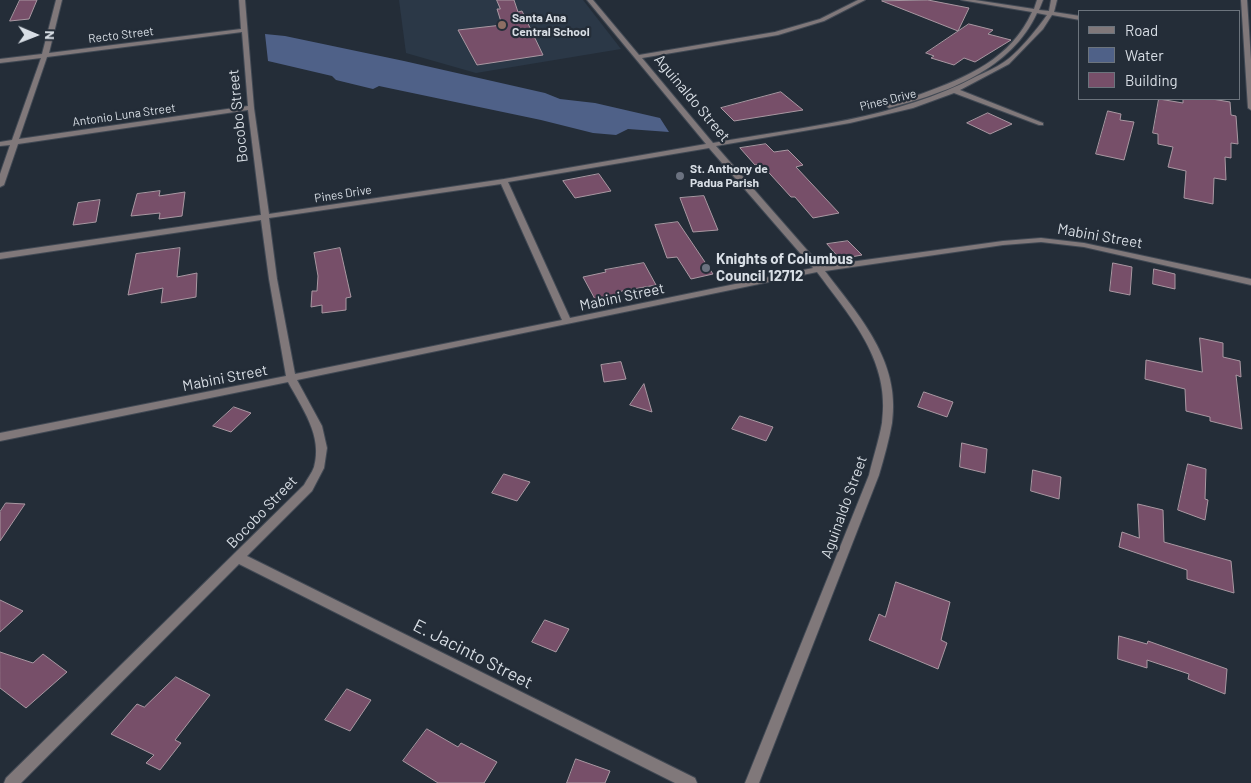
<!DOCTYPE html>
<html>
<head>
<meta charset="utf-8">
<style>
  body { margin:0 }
  #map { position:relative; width:1251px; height:783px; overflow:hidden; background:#242d38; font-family:Barlow,sans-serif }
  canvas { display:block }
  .legend { position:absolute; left:1078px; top:10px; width:162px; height:90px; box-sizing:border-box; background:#242d38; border:1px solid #6c747d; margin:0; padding:6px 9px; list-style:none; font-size:15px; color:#d8dee5 }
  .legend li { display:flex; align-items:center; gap:10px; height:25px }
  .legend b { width:25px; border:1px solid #6c747d }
  .north { position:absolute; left:10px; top:10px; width:50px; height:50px; -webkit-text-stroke:4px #242d38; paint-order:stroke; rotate:91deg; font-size:14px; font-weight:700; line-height:20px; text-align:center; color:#d8dee5 }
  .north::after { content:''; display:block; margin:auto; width:18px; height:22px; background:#d8dee5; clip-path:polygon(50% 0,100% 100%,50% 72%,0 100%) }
</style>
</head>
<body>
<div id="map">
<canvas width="1251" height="783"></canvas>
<ul class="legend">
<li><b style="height:6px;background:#80787a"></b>Road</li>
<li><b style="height:14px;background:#4f6188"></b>Water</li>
<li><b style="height:14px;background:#774f69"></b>Building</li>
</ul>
<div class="north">N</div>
</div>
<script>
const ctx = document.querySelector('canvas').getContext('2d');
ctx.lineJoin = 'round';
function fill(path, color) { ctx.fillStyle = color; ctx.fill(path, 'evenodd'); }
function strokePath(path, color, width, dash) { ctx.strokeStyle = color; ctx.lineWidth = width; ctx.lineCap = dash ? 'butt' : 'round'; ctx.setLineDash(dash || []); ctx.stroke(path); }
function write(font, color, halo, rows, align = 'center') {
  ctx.font = font + ' Barlow,sans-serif'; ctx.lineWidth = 4.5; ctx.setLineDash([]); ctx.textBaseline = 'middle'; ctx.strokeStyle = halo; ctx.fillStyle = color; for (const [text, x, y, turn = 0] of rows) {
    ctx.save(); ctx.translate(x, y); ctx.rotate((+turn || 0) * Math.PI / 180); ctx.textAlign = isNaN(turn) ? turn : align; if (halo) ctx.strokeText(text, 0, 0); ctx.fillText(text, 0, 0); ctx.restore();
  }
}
fill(new Path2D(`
  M399,0h184l38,49 -145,24 -70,-20z`), '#2b3847');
fill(new Path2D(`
  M265,34l20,2 119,25 141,32 15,6 35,4 65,15 9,14 -41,-3 -12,6 -23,-2 -52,-13 -162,-34 -6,3 -37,-9 -4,-4 -64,-15z`), '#4f6188');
const building = new Path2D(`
  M20,0h17l-8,19 -19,2z
  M497,0h17l4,12 4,-1 21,44 -66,10 -19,-35 44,-5 -5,-16h3z
  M928,0l41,8 -11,23 -76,-30z
  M969,24l24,6 -5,4 23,6 -36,22 -11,-4 -10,7 -23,-7 3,-2 -8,-3z
  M781,92l22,18 -69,11 -13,-13z
  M1159,99l24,4v-4h29l18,3 1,13 5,1 2,28 -7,-1v15l-6,-1 1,23 -12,-2 -1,26 -29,-6 2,-27 -18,-4 5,-20 -15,-3v-10l-5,-1z
  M1108,111l13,3 -1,6 14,2 -10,38 -28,-6z
  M988,113l24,11 -22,10 -23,-11z
  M766,144l8,8 14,-2 15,15 -7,2 43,46 -26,5 -18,-21h-4l-30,-33 -6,1 -15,-17z
  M599,174l12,17 -36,7 -12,-17z
  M160,191l-1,5 26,-4 -3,24 -23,3 1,-6 -29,3 6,-22z
  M704,196l14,34 -25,2 -13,-34z
  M100,200l-4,22 -23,3 5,-22z
  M678,222l35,52 -22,5 -14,-22 -10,1 -12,-33z
  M848,241l14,14 -22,4 -13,-15z
  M180,248l-3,29 20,-4 -1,24 -35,6 2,-15 -35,7 8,-41z
  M340,248l11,49 -5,1v12l-24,3v-8l-11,2 1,-16h5l1,-15 -4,-23z
  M644,263l12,22 -39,7 2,4 -23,5 -13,-24 23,-5 -1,-2z
  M1113,263l19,4 -2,28 -20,-4z
  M1154,269l21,5v15l-22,-5z
  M1200,338l23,5v14l17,4 1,16 -5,-2 6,54 -32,-8v-4l-24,-6 -1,-22 -40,-10 1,-19 56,12z
  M621,362l5,17 -22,3 -3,-17z
  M644,384l8,28 -22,-7z
  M924,392l29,10 -6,15 -29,-10z
  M234,407l17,6 -20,19 -18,-6z
  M740,416l33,11 -7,14 -34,-12z
  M962,443l25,6 -2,24 -25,-6z
  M1188,464l18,5 -1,30 3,1 -3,20 -27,-10z
  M1033,470l28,7 -2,22 -28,-8z
  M504,474l26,8 -13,19 -25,-8z
  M6,503l19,1 -25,37v-29z
  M1138,504l25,6 1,32 67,19 3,32 -47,-14v-9l-68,-23 3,-15 17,6z
  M896,582l54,20 -9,38 6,3 -9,26 -69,-29 10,-26 6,3z
  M0,600l23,11 -23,21z
  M545,620l24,9 -13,23 -24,-10z
  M1119,636l28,8 1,-3 79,28 -2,25 -37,-15 1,-5 -42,-14v8l-29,-9z
  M0,652l33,11 10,-9 24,18 -41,36 -26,-20z
  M176,677l34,18 -35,45 6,3 -21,27 -14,-7 8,-8 -43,-21 26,-30 7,3z
  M347,689l24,11 -21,31 -25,-11z
  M427,729l31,18 3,-4 36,19 -13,21h-46l-35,-22z
  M576,759l34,12 -5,12h-38z`);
fill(building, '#774f69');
strokePath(building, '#a998a2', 1);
const minor = new Path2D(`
  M56,0h6l-13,53 192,-24 -2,-29h6l9,108 15,106 235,-35 202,-35 -119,-144h6l46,55 136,-23 45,-13 38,-19h7l-41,21 -46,14 -136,23 71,85c89,-16 184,-24 264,-67 9,-4 18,-8 27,-14 13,-8 34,-34 43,-47l-10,-2c-26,57 -91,80 -148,95l-3,-2c9,-6 24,-8 35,-12 46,-17 90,-35 111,-82l-71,-12h14l59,9 3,-9h6l-4,10 10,1 2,-11h6l-3,12 26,4v4l-28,-5 -9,14 -34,35 -49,26 83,33v2h-4l-85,-32 -41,15 -63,15 -134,23 105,120 182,-25 38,-3 43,5 167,36v6l-167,-38 -43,-5 -38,3 -178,26c34,45 76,90 67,152 -3,17 -8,35 -13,52l-120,308h-14l124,-308c4,-17 10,-35 13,-52 9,-62 -31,-105 -65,-151l-520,108 25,46 5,22 -3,20 -12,23 -65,65 448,222 2,5h-22l-436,-219 -218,219h-17l2,-5 298,-293c3,-6 8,-12 10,-18 9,-31 -12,-59 -26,-85l-288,59v-8l286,-57 -17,-97 -8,-59 -261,39v-6l261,-38 -13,-105 -230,34 -14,41 -4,2v-13l10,-29 -10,1v-4l12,-2 29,-82 -41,5v-4l42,-5zM242,32l6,74 -229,33 28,-82zM709,148l104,120 -243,50 -62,-136zM501,184l61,136 -267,54 -18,-95 -8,-61z
  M1241,0h6l4,60v50l-3,-2z`);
strokePath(minor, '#414954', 2);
fill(minor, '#80787a');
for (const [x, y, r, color] of [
  [502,25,5,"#8d6e63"],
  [680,176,5,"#6b7280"],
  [706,268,5,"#6b7280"]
]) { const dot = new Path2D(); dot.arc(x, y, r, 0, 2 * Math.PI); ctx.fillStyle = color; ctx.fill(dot); strokePath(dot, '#242d38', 2); }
write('bold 12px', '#d8dee5', '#242d38', [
  ["Santa Ana",512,18],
  ["Central School",512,32],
  ["St. Anthony de",690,169],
  ["Padua Parish",690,183]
], 'left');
write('12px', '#d8dee5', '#242d38', [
  ["Recto Street",121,35,-7],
  ["Pines Drive",888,100,-14],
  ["Antonio Luna Street",124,115,-8],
  ["Pines Drive",343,194,-9]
]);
write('15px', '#d8dee5', '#242d38', [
  ["Aguinaldo Street",692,98,50],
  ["Bocobo Street",238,116,-96],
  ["Mabini Street",1100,236,10],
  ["Mabini Street",622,297,-12],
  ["Mabini Street",225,378,-11],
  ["Aguinaldo Street",844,507,-70],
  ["Bocobo Street",262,512,-46]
]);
write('bold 15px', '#d8dee5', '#242d38', [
  ["Knights of Columbus",716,259],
  ["Council 12712",716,276]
], 'left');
write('18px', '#d8dee5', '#242d38', [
  ["E. Jacinto Street",473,654,27]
]);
</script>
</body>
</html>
